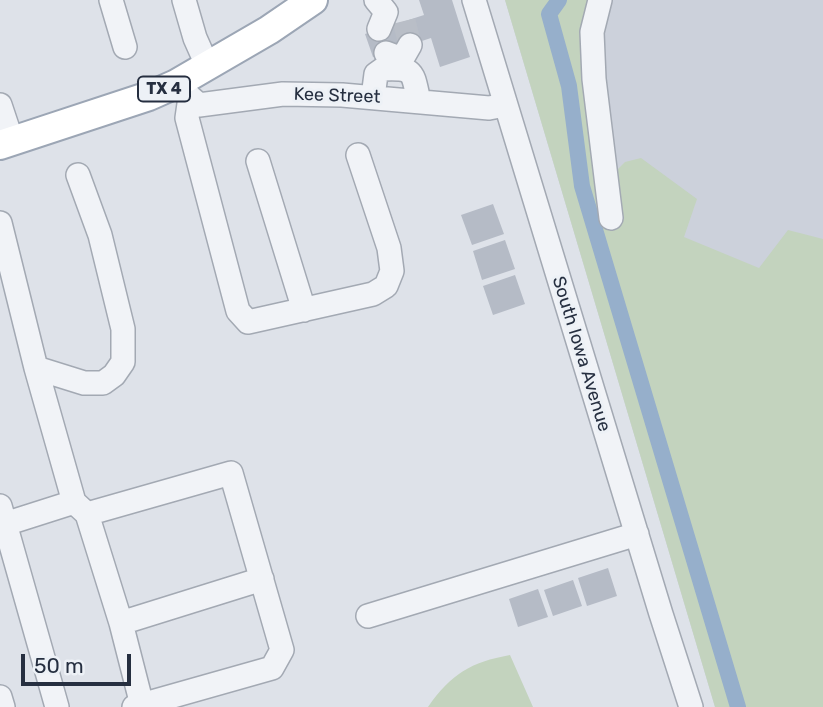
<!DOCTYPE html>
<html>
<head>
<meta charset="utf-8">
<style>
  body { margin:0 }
  #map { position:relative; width:823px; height:707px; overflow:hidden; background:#dee2e9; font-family:Rubik,sans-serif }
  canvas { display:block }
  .scale { position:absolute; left:21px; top:654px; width:110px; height:32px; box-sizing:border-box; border:4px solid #262f40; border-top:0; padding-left:9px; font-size:21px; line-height:24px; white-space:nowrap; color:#262f40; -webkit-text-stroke:5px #edf1f6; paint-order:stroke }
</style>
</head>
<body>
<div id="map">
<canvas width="823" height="707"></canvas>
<div class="scale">50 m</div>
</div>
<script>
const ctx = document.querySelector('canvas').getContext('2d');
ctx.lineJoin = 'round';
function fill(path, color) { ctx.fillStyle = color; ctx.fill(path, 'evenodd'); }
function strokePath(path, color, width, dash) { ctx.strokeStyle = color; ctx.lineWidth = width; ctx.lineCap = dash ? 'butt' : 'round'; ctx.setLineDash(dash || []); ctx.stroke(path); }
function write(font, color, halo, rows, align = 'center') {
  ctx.font = font + ' Rubik,sans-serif'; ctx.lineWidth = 6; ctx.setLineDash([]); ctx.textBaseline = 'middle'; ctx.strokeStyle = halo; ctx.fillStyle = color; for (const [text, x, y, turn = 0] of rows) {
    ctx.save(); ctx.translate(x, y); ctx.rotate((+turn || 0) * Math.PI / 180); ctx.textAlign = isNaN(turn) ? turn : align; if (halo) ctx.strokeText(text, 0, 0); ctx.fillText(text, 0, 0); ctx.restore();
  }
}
fill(new Path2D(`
  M505,0h318v707h-108z`), '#ccd1db');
fill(new Path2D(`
  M505,0h86l16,226 15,-1 -5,-55 8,-8 16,-4 56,41 -13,38 75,31 29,-38 35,9v468h-108z
  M510,655l23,52h-105c23,-33 43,-45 82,-52z`), '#c3d3be');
strokePath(new Path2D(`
  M559,0l-10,14 20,72 13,100 156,521`), '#96afcb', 16);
fill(new Path2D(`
  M419,0h33l18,57 -30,10 -9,-29 -58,19 -8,-23 59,-19z
  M493,204l11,30 -32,11 -11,-30z
  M505,240l10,29 -33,11 -9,-29z
  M515,275l10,29 -32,11 -10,-29z
  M608,568l9,28 -30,10 -9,-28z
  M573,580l9,26 -29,10 -9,-26z
  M538,589l10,28 -30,10 -9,-28z`), '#b5bbc6');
strokePath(new Path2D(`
  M404,21l6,24`), '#b9bec7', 23, [23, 11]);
const minor = new Path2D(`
  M111,0l14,47
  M184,0l11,38 12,27
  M376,0l10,12 -7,17
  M474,0l187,614 30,93
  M600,0l-8,32 2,47 17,139
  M386,53l16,6 8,-14
  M180,88l19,17 84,-11 59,1 147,13 16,-3
  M190,97l-3,21 51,193 10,11 125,-28 13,-8 6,-15 -3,-23 -31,-93
  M373,97l3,-23 7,-5c32,-1 29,2 36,32
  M0,105l12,36
  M258,161l46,149
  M0,223l36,145 38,134
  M36,368l48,15h19l11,-8 9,-13v-33l-23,-94 -22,-60
  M0,506l57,201
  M87,514l34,109
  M5,524l69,-22 13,12 144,-41 51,177 -10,18 -138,39
  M368,616l269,-82
  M0,697l3,10
  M142,705l-21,-82 141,-44`);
const major = new Path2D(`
  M0,145l149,-49 27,-12 93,-54 44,-30`);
strokePath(minor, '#a3a9b3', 26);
strokePath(major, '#9ca6b5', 32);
strokePath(minor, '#f1f3f7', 23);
strokePath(major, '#fff', 28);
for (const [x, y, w] of [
  [164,89,52]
]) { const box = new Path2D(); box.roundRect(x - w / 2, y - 12.5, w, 25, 5); ctx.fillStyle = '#edf1f6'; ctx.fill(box); strokePath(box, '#262f40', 2); }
write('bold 16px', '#262f40', null, [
  ["TX 4",164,89]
]);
write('18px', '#262f40', '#edf1f6', [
  ["Kee Street",337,96,2],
  ["South Iowa Avenue",581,354,73]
]);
</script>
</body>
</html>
